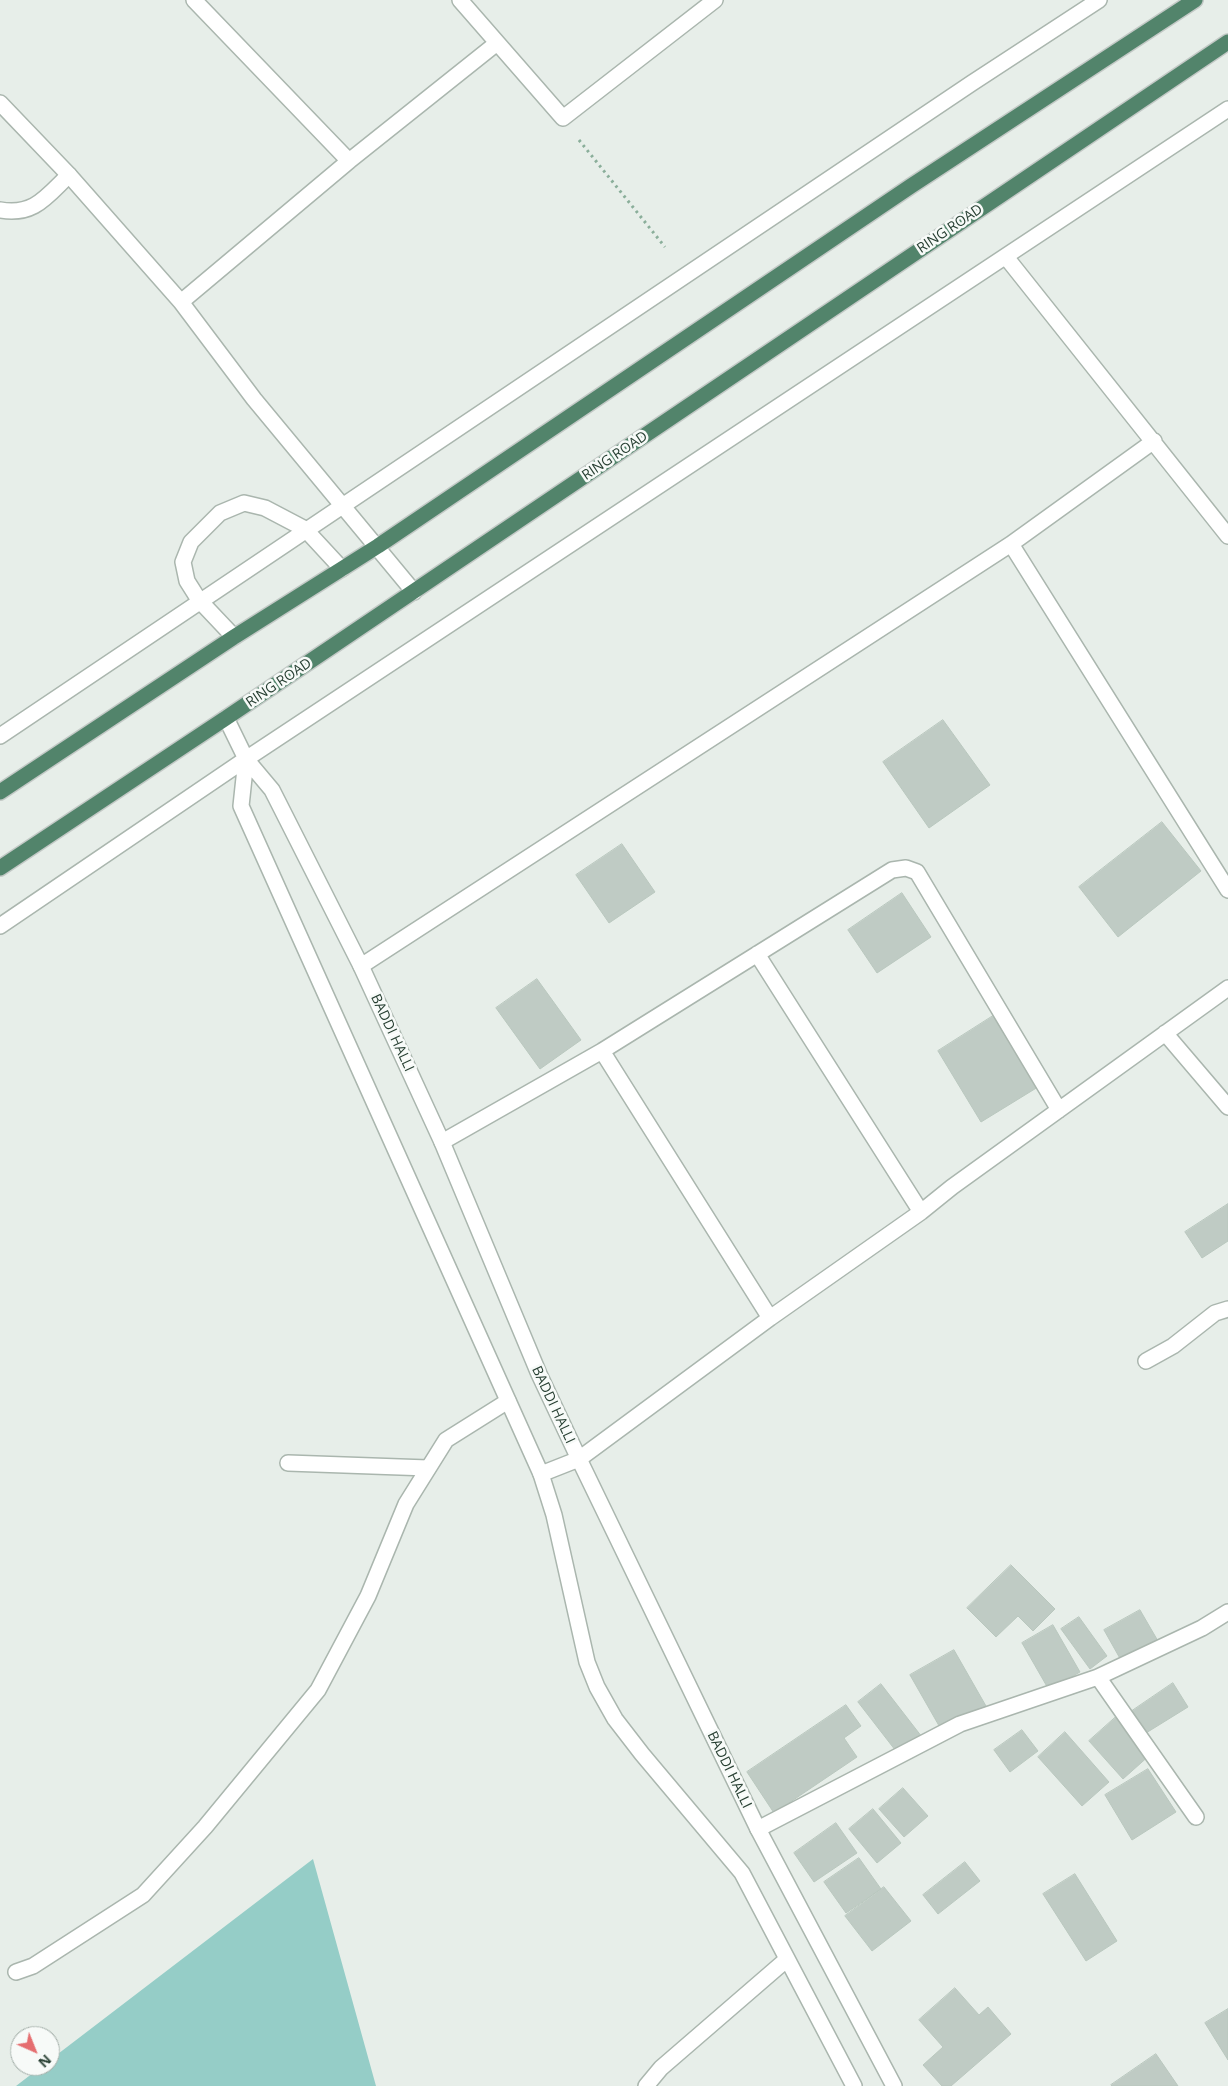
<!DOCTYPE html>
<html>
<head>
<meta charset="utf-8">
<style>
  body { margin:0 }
  #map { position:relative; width:1228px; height:2086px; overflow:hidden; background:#e7eee9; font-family:"Open Sans",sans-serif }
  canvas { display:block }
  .north { position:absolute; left:10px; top:2026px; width:50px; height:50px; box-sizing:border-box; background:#f7faf8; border:1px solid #a4afa9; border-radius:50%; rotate:136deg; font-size:14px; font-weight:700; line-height:20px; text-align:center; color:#273f32 }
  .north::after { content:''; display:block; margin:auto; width:18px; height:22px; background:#e56e70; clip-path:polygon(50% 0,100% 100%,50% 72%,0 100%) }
</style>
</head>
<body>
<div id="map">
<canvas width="1228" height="2086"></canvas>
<div class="north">N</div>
</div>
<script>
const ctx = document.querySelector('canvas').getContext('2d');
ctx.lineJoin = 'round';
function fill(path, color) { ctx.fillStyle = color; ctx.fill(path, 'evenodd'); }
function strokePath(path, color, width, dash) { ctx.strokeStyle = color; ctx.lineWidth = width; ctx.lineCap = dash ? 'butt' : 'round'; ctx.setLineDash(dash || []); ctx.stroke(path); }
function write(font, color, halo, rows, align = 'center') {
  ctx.font = font + ' "Open Sans",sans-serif'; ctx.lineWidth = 5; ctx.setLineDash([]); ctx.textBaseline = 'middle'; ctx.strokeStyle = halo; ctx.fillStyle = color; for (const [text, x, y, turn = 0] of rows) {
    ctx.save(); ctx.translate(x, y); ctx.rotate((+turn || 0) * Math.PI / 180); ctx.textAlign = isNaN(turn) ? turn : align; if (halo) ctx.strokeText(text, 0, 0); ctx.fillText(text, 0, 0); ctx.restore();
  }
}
fill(new Path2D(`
  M313,1859l63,227h-360l26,-20h8v-6z`), '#95cdc7');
const building = new Path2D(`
  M943,720l47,65 -61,43 -46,-66z
  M1162,822l39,49 -83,66 -39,-50z
  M622,844l33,48 -46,31 -33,-48z
  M902,893l29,44 -54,36 -29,-43z
  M537,979l44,61 -41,29 -44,-61z
  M993,1016l45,71 -57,35 -43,-71z
  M1228,1204v37l-26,17 -17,-26z
  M1011,1565l44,44 -22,22 -15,-15 -22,21 -29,-29z
  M1140,1610l18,31 -36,21 -18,-32z
  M1079,1617l28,39 -17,13 -29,-40z
  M1053,1625l27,47 -31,18 -27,-47z
  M954,1650l32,56 -44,25 -32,-56z
  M1173,1683l15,24 -42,26 -14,-22z
  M881,1684l41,53 -23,18 -41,-53z
  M846,1705l15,21 -17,12 13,19 -83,56 -27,-41z
  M1117,1716l34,38 -28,25 -34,-38z
  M1022,1730l16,21 -28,21 -16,-22z
  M1065,1732l44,50 -27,24 -44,-49z
  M1148,1769l28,43 -44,28 -27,-45z
  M903,1788l25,28 -24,21 -25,-28z
  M873,1809l28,34 -24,20 -28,-34z
  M836,1823l21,30 -43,29 -20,-29z
  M859,1858l22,31 -35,24 -22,-31z
  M965,1862l15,19 -42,33 -15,-19z
  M1075,1874l42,67 -31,20 -43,-67z
  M884,1887l27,34 -39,30 -27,-35z
  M955,1988l24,27 9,-8 23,27 -60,52h-9l-19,-21 20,-18 -24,-27z
  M1228,2009v51l-23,-37z
  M1156,2054l22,32h-66l-1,-1z`);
fill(building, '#bfcbc4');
strokePath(building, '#b9c7be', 1);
const service = new Path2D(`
  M0,210c34,6 46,-13 69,-35
  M234,637l-35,-37 -12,-19 -4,-19 8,-20 29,-29 24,-10 21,5 40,21 37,40
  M288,1463l140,5`);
const minor = new Path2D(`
  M194,0l155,161
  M460,0l103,118 152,-118
  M0,103l69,72 112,127 73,97 160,193
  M1006,257l222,279
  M181,302l168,-141 148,-118
  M1011,544l217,346
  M757,954l164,258
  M361,966l650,-422 143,-103
  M1165,1033l63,74
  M602,1051l168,267
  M442,1142l160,-91 290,-181 14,-2 11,4 142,238
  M1146,1361l27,-15 42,-33 13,-4
  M541,1474l38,-15 191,-141 151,-106 31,-25 276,-199
  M1098,1677l98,140
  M758,1829l202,-105 138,-47 104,-49 26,-16
  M16,1972l17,-6 110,-71 62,-68 113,-137 50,-94 38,-92 40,-64 62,-39
  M646,2086l15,-18 125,-108`);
const tertiary = new Path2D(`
  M226,718l20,41 26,31 89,176 81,176 97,232 40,85 179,370 136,257
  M0,736l972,-653 127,-83
  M246,759l-5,47 300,668 13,41 33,147 10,25 18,32 27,35 100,119 112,213
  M0,926l246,-167 982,-650`);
const trunk = new Path2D(`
  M0,792l234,-155 144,-91 533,-360 284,-186
  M0,868l226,-150 1002,-676`);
strokePath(service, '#aab6ae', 18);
strokePath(minor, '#aab6ae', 18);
strokePath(tertiary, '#aab6ae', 18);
strokePath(trunk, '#c3c9c6', 18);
strokePath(new Path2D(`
  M579,140l86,107`), '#8aae9a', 3, [2.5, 4]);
strokePath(service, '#fff', 15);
strokePath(minor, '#fff', 15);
strokePath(tertiary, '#fff', 15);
strokePath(trunk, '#52846b', 15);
write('14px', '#273f32', '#f7faf8', [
  ["RING ROAD",950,229,-34],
  ["RING ROAD",615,456,-34],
  ["RING ROAD",279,683,-34],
  ["BADDI HALLI",392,1033,65],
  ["BADDI HALLI",553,1405,65],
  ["BADDI HALLI",729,1770,64]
]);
</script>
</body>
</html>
